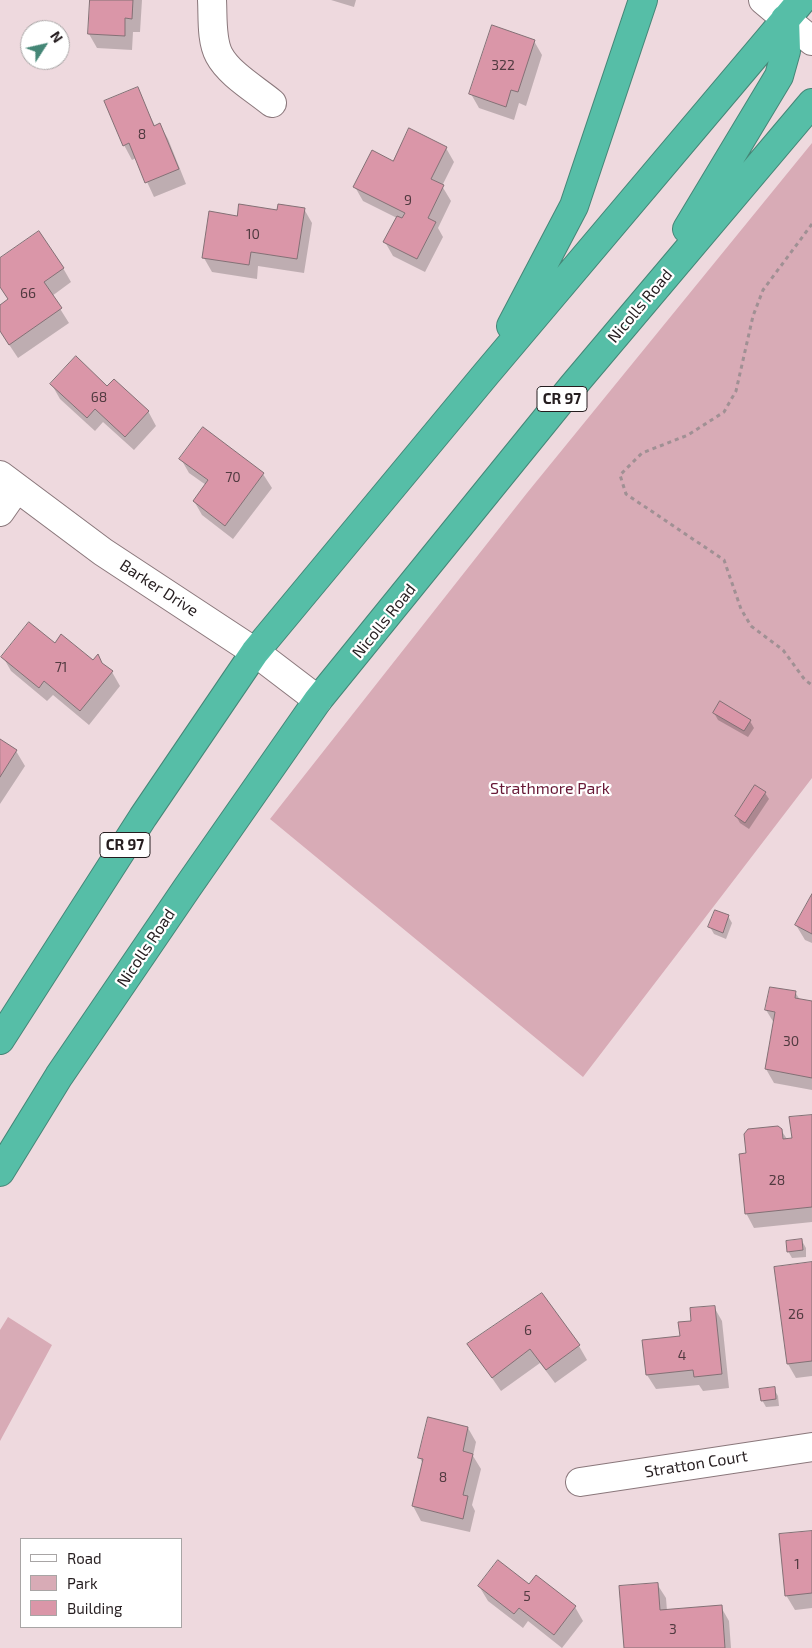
<!DOCTYPE html>
<html>
<head>
<meta charset="utf-8">
<style>
  body { margin:0 }
  #map { position:relative; width:812px; height:1648px; overflow:hidden; background:#eed9de; font-family:"Exo 2",sans-serif }
  canvas { display:block }
  .legend { position:absolute; left:20px; top:1538px; width:162px; height:90px; box-sizing:border-box; background:#fff; border:1px solid #a8a5a5; margin:0; padding:6px 9px; list-style:none; font-size:15px; color:#251d1f }
  .legend li { display:flex; align-items:center; gap:10px; height:25px }
  .legend b { width:25px; border:1px solid #a8a5a5 }
  .north { position:absolute; left:20px; top:20px; width:50px; height:50px; box-sizing:border-box; background:#fff; border:1px solid #a8a5a5; border-radius:50%; rotate:55deg; font-size:14px; font-weight:700; line-height:20px; text-align:center; color:#251d1f }
  .north::after { content:''; display:block; margin:auto; width:18px; height:22px; background:#448676; clip-path:polygon(50% 0,100% 100%,50% 72%,0 100%) }
</style>
</head>
<body>
<div id="map">
<canvas width="812" height="1648"></canvas>
<ul class="legend">
<li><b style="height:6px;background:#fff"></b>Road</li>
<li><b style="height:14px;background:#d8abb6"></b>Park</li>
<li><b style="height:14px;background:#da96a8"></b>Building</li>
</ul>
<div class="north">N</div>
</div>
<script>
const ctx = document.querySelector('canvas').getContext('2d');
ctx.lineJoin = 'round';
function fill(path, color) { ctx.fillStyle = color; ctx.fill(path, 'evenodd'); }
function strokePath(path, color, width, dash) { ctx.strokeStyle = color; ctx.lineWidth = width; ctx.lineCap = dash ? 'butt' : 'round'; ctx.setLineDash(dash || []); ctx.stroke(path); }
function write(font, color, halo, rows, align = 'center') {
  ctx.font = font + ' "Exo 2",sans-serif'; ctx.lineWidth = 4.5; ctx.setLineDash([]); ctx.textBaseline = 'middle'; ctx.strokeStyle = halo; ctx.fillStyle = color; for (const [text, x, y, turn = 0] of rows) {
    ctx.save(); ctx.translate(x, y); ctx.rotate((+turn || 0) * Math.PI / 180); ctx.textAlign = isNaN(turn) ? turn : align; if (halo) ctx.strokeText(text, 0, 0); ctx.fillText(text, 0, 0); ctx.restore();
  }
}
fill(new Path2D(`
  M812,143v635l-229,299 -313,-258 257,-326z
  M8,1317l44,28 -52,96v-111z`), '#d8abb6');
fill(new Path2D(`
  M91,0h51l-2,32h-7l-1,18 -35,-2 -8,-14z
  M331,0h25l-2,7z
  M534,41l8,14 -16,51 -7,-3 -5,17 -35,-12 -8,-14z
  M137,89l18,37 5,-1 8,14 18,45 -32,13 -18,-39 -4,2 -8,-15z
  M446,148l8,14 -12,24 9,15 -13,27 5,9 -18,35 -32,-16 -8,-14 12,-24 -34,-17 -8,-14 39,-25z
  M304,209l8,14 -8,50 -46,-7 -1,13 -45,-7 -8,-14 34,-41z
  M0,259l63,9 8,14 -19,14 17,27 -51,35 -18,-27v-24l9,-7 -9,-13z
  M52,385l56,3 40,23 8,15 -22,24 -31,-28 -8,9 -35,-32z
  M203,429l60,45 9,14 -39,51 -31,-24 -8,-14 12,-16 -17,-12 -8,-14z
  M55,645l48,19 9,8 8,14 -31,39 -36,-30 -6,6 -36,-30 -8,-14z
  M714,713l36,8 4,7 -6,9 -30,-17z
  M0,741l16,10 9,15 -25,38z
  M765,793l4,6 -20,30 -9,-6 -4,-7z
  M812,897v46l-7,-3 -9,-15z
  M728,916l4,7 -6,16 -12,-5 -4,-7z
  M795,992l5,8 12,2v88l-38,-7 -8,-14 8,-46 -8,-13z
  M812,1116v106l-58,6 -8,-15 1,-58 34,-25 6,9h6z
  M802,1241l4,7v9l-14,1 -4,-7z
  M812,1263v113l-16,2 -8,-14z
  M714,1307l8,14 7,67 -26,3 -4,-6 -43,4 -9,-14 -3,-34 37,-4 11,-15z
  M469,1345l110,1 8,14 -32,23 -15,-20 -39,28z
  M774,1389l4,7 1,10 -13,1 -4,-7z
  M468,1428l8,14 -3,14 8,13 -9,36 3,6 -5,21 -49,-11 -8,-15 10,-42 -3,-6z
  M812,1532v76l-17,2 -9,-15z
  M657,1584l9,14 1,13 54,-4 8,14 2,27h-106z
  M479,1586h50l46,21 8,14 -21,27 -34,-27 -5,7 -35,-27z`), '#0003');
const building = new Path2D(`
  M90,0h43l-1,19 -7,-1v18l-37,-2z
  M492,25l43,15 -17,52 -7,-2 -5,17 -37,-13z
  M138,87l16,39 6,-3 19,46 -34,14 -16,-40 -6,3 -19,-45z
  M409,128l38,19 -16,32 13,6 -16,33 8,4 -19,37 -34,-17 14,-26 5,2 3,-5 -52,-26 19,-37 21,11z
  M239,204l38,6 1,-6 27,4 -8,51 -46,-7 -2,13 -47,-7 7,-47 28,5z
  M39,231l25,37 -20,14 18,26 -53,37 -9,-14v-26l8,-6 -8,-12v-29z
  M76,356l31,30 7,-7 35,32 -24,26 -30,-28 -8,9 -37,-34z
  M203,427l61,46 -39,53 -32,-25 15,-21 -29,-21z
  M29,622l26,21 6,-9 32,26 5,-6 4,9 11,8 -33,40 -36,-30 -5,7 -38,-31z
  M720,701l31,19 -7,11 -31,-18z
  M0,739l17,11 -17,27z
  M755,785l11,7 -21,31 -10,-7z
  M812,894v40l-17,-9z
  M715,910l14,5 -6,18 -15,-6z
  M770,987l26,4 -1,7 17,3v77l-47,-9 10,-57 -10,-2z
  M812,1115v92l-67,7 -6,-60 7,-1 -2,-19 4,-5 30,-3 4,3 1,10 9,-1 -3,-21z
  M802,1239l1,11 -16,2 -1,-11z
  M812,1262v99l-25,3 -13,-97z
  M542,1293l38,52 -34,25 -16,-21 -38,29 -25,-34z
  M715,1306l7,68 -28,3 -1,-7 -47,5 -4,-35 38,-4 -2,-14 13,-1 -1,-13z
  M775,1387l1,12 -15,2 -2,-12z
  M428,1417l40,10 -5,24 10,3 -10,41 5,1 -5,23 -51,-13 11,-47 -5,-1z
  M812,1531v62l-27,3 -6,-62z
  M498,1560l31,24 7,-9 40,31 -22,29 -35,-27 -5,6 -36,-28z
  M658,1583l2,27 62,-5 3,43h-101l-5,-62z`);
fill(building, '#da96a8');
strokePath(building, '#837075', 1);
const minor = new Path2D(`
  M212,0c1,17 -1,40 7,55 10,19 36,34 53,48
  M763,0l49,41
  M0,475l103,77 152,100 63,48
  M0,512l16,-23
  M580,1482l232,-35`);
const highway = new Path2D(`
  M687,229l92,-153 7,-25 -1,-32
  M511,326l63,-120 69,-206
  M0,1040l143,-223 112,-165 231,-278 316,-374
  M0,1172l59,-96 128,-188 131,-188 254,-313 240,-284`);
strokePath(minor, '#8a777b', 30);
strokePath(highway, '#458677', 30);
strokePath(new Path2D(`
  M812,224l-49,66 -10,26 -17,75 -12,21 -36,23 -46,18 -22,22 6,19 98,66 17,49 10,17 32,24 22,30 7,5`), '#a09094', 3, [4, 4]);
strokePath(minor, '#fff', 28);
strokePath(highway, '#56bea7', 28);
write('14px', '#523b41', null, [
  ["322",503,65],
  ["8",142,134],
  ["9",408,200],
  ["10",253,234],
  ["66",28,293],
  ["68",99,397],
  ["70",233,477],
  ["71",61,667],
  ["30",791,1041],
  ["28",777,1180],
  ["26",796,1314],
  ["6",528,1330],
  ["4",682,1355],
  ["8",443,1477],
  ["1",797,1564],
  ["5",527,1596],
  ["3",673,1629]
]);
for (const [x, y, w] of [
  [562,399,50],
  [125,845,50]
]) { const box = new Path2D(); box.roundRect(x - w / 2, y - 12.5, w, 25, 4); ctx.fillStyle = '#fff'; ctx.fill(box); strokePath(box, '#251d1f', 1); }
write('bold 15px', '#251d1f', null, [
  ["CR 97",562,399],
  ["CR 97",125,845]
]);
write('16px', '#251d1f', '#fff', [
  ["Nicolls Road",640,306,-50],
  ["Barker Drive",159,588,33],
  ["Nicolls Road",384,621,-51],
  ["Nicolls Road",146,948,-56],
  ["Stratton Court",696,1464,-9]
]);
write('16px', '#681937', '#fff', [
  ["Strathmore Park",550,789]
]);
</script>
</body>
</html>
